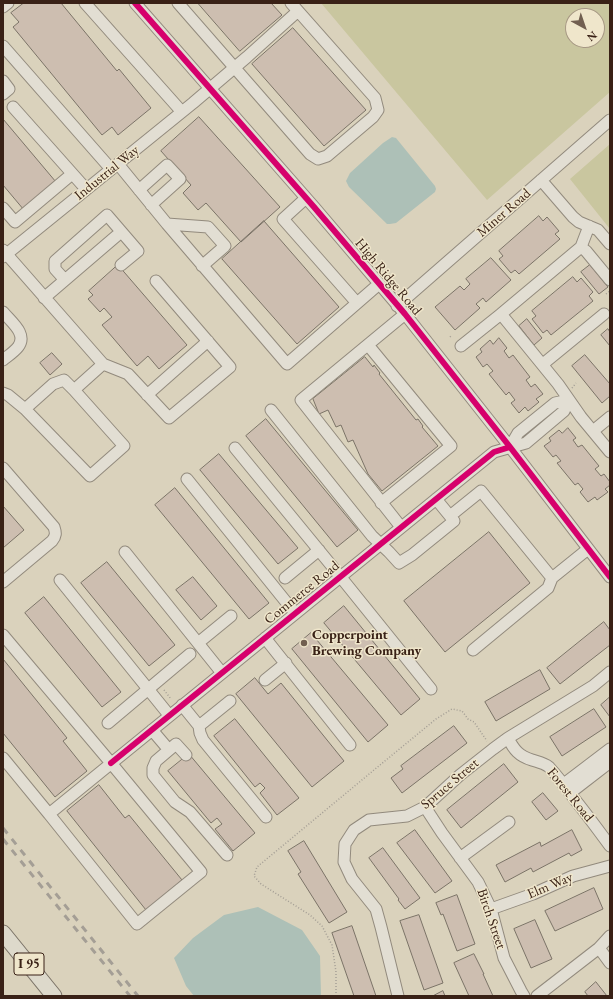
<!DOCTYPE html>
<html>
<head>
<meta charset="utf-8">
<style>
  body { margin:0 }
  #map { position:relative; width:613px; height:999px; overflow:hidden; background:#dad2bc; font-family:"EB Garamond",serif }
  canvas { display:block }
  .frame { position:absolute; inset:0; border:4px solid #392116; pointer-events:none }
  .north { position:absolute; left:565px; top:8px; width:40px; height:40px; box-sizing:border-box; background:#efe6cb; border:1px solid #a69783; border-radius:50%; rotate:140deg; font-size:11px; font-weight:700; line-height:16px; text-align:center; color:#392116 }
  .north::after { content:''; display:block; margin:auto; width:14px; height:18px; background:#715f50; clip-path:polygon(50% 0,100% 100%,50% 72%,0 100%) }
</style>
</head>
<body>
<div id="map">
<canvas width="613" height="999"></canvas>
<div class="frame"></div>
<div class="north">N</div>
</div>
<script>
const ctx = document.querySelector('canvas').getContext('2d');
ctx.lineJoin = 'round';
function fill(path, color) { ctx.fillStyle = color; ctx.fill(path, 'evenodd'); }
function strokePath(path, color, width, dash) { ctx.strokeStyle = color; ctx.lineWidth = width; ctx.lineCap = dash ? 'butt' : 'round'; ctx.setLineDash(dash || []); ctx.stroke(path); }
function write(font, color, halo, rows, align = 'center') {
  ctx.font = font + ' "EB Garamond",serif'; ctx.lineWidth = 3; ctx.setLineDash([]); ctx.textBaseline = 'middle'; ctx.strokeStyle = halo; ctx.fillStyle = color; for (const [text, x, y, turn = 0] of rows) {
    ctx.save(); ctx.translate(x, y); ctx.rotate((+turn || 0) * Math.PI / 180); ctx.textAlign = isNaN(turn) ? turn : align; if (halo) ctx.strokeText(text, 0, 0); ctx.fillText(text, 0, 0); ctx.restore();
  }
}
fill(new Path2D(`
  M321,3h289v89l-123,108zM573,16h24v24h-24z
  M610,144v85l-40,-50z`), '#c9c69f');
fill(new Path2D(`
  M392,137l4,1 39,48 1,3 -1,3 -39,31 -6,1h-3l-38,-37 -3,-6 4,-8 33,-30z
  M258,907l44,23 18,26 1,40h-127l-8,-10 -12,-28 19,-20 31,-23z`), '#adc0b7');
const building = new Path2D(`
  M24,3h37l56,68 2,-2 32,39 -33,27 -6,-8 -10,8 -89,-108 6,-5 -8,-9z
  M198,3h73l11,12 -42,36z
  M293,28l73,82 -42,36 -72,-82z
  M199,117l81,90 -39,35 -35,-39 -8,7 -15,-17 8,-8 -30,-34z
  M3,119l53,63 -32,28 -21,-25z
  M539,216l4,5 4,-4 12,14 -4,3 5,5 -41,35 -4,-4 -4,3 -12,-14 4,-3 -4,-5z
  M264,221l75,86 -42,37 -75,-85z
  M491,258l20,22 -25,22 -3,-4 -7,6 4,4 -25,22 -20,-23 25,-21 4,4 6,-6 -4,-5z
  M118,265l69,80 -28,24 -11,-13 -11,10 -35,-41 10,-8 -8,-9 -4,4 -12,-13 5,-4 -4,-4z
  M590,265l18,22 -9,7 -18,-22z
  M573,277l4,5 4,-4 12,14 -4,4 4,5 -42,34 -4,-5 -4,3 -11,-14 4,-3 -4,-5z
  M527,319l15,19 -8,7 -15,-19z
  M608,329l2,3v14l-9,-11z
  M499,338l8,10 -3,3 5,7 4,-3 17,22 -4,3 5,7 4,-3 8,10 -7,5 3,3 -11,9 -3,-4 -6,6 -8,-10 4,-3 -6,-8 -3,3 -17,-21 4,-3 -6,-7 -4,3 -7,-10 6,-5 -2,-3 10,-9 3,4z
  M52,353l10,11 -12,11 -10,-12z
  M585,355l25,29v12l-8,7 -30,-37z
  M365,357l8,10 1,-2 6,8 -1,1 37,46 2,-1 5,7 -1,1 16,19 -56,45 -14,-17 -15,-34 -5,2 -7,-17 -5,2 -8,-17 -9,4 -6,-15z
  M266,419l92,111 -21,17 -91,-111z
  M568,428l8,10 -3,2 5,7 4,-2 17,21 -4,3 6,7 3,-2 6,8v3l-5,4 3,3 -11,8 -2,-3 -7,5 -8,-10 3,-3 -5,-6 -3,2 -18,-22 4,-2 -5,-6 -3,2 -9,-11 7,-5 -2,-3 10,-8 3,3z
  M219,454l79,94 -20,16 -78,-94z
  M175,488l94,115 -20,16 -94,-114z
  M3,506l21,24 -21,18z
  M489,532l41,51 -85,69 -41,-51z
  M107,562l68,83 -26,21 -68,-83z
  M193,577l24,29 -16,14 -25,-30z
  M44,597l77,95 -19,15 -77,-94z
  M344,606l76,93 -19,16 -77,-92z
  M604,622l6,8v15l-50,39 -13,-16z
  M311,633l77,92 -20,17 -76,-93z
  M3,659l64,79 -4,3 24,30 -32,26 -52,-64z
  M540,670l10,19 -54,32 -11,-19z
  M255,678l13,16 13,-11 63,78 -32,26 -76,-93z
  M610,697v20l-9,-12z
  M594,709l12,18 -44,29 -12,-19z
  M235,719l64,79 -22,17 -17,-22 5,-5 -5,-5 -5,4 -41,-51z
  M454,726l13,17 -65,50 -11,-15 12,-9 -2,-3z
  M189,754l66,79 -22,18 -18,-22 7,-5 -5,-6 -6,5 -43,-52z
  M504,764l14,18 -57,46 -14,-18z
  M99,785l26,33 4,-3 53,65 -36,30 -79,-99z
  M543,793l15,18 -12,9 -14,-18z
  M415,830l37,51 -17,12 -38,-50z
  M572,830l10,20 -11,6 -2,-3 -36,19 -2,-4 -26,14 -9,-17 44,-23 1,4z
  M304,841l43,71 -18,11 -31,-49 3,-2 -13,-21z
  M383,848l37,50 -15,11 -7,-9 1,-1 -30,-41z
  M594,888l9,21 -48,22 -10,-20z
  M457,895l18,49 -18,7 -14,-37 -2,1 -5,-12z
  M419,915l24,68 -19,7 -24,-69z
  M535,920l17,39 -21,9 -17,-39z
  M352,926l24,70h-22l-22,-63z
  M474,954l10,20h-1l10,22h-24l-15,-33z
  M596,982l11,14h-19l-3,-4z
  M443,991l2,5h-12z`);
fill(building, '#cdbeb0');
strokePath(building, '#7b7367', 1);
const minor = new Path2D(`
  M85,3l97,109
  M135,3l179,204 91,107 105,133 100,130
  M178,3l132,151 8,5 9,-3 46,-39 5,-7 -3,-12 -84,-95
  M3,7l5,-4
  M3,46l108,123
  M3,81l6,8 -6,5
  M13,107l73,82
  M118,164l49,60 120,140 92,-80
  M541,180l32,37 6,5 19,8 12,14
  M139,190l28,-25 13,14 -29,26
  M306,198l-23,21 74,84
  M3,208l12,14 57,-48
  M167,224l41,3 17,19 -23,20
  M121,232l-56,48 -10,-11v-8l52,-46 31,36 -17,14
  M581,247l8,-21
  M3,250l100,114 -29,26 50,56 -34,30 -65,-67 -17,-14 -5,-2
  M3,257l190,-154 54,-46 51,-46
  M610,280l-24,-29 -5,-4 -80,67 57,70 23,33 29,35
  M44,298l21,-18
  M397,306l213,-186
  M3,312c8,10 25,22 15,35 -4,5 -10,9 -15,13
  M368,345l83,101 -70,57
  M461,346l40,-32
  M103,364l25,10 41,44 61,-51 -74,-86
  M543,364l61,-50
  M147,395l61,-54
  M25,409l28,-25 11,-4 10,10
  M271,410l101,126 17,16 10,11 13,-8 42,-34 -18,-22
  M593,431l17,-14
  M510,447l8,-14 37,-30 14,-3
  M235,448l96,117 100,124
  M3,468l51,59c2,6 2,9 -2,14l-49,41
  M187,479l108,134
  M450,516l31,-25 71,87 36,-29
  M401,527l-100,-127 104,-86
  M125,552l97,121
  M285,578l34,-28
  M60,580l109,135
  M3,635l108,128 90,109 -64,52 -88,-110
  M265,638l85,107
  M198,643l33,-27
  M473,650l75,-62 4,-10
  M265,680l21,-17
  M182,705l17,21 1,7 3,7 63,77
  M108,723l82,-69
  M199,726l31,-25
  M152,730l17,20
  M508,738c6,12 11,18 24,22 6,2 12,3 17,7 10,11 19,23 27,34 12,15 23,30 34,45
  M186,755l-10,-11 -20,17 -3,7v7l22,27 15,10 37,43
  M3,758l46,56 445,-362 32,-9 38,-32 5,-11
  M564,784l46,-35
  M570,793l40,-31
  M425,807l17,26 36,49 13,27 13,49 17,33 3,5
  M460,858l49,-36
  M491,909l42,-15 40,-18 37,-10
  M599,948l11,15
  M398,996l-17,-69 -5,-18 -24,-30 -8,-17 1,-18 9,-14 15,-10 38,-4 18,-9 35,-32 33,-26 15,-11 85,-52 17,-14
  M537,996l62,-48 11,-12`);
const highway = new Path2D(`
  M3,933l51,63`);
strokePath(minor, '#928a7d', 13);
strokePath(highway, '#7b7367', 17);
strokePath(new Path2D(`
  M606,294l4,-3
  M450,337l2,-2
  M572,388l4,-5
  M164,690l7,9
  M336,996v-24l-4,-27 -10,-19 -12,-11 -49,-31 -7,-8 3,-9 123,-102 56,-46 16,-10 10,2 6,8 6,3 13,19`), '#a49e95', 1.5, [1, 2]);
strokePath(minor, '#e2ded3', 11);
strokePath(highway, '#ddd9cb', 15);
strokePath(new Path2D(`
  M3,828l135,168
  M3,839l127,157`), '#a49e95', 3, [7, 7]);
strokePath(new Path2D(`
  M135,3l179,204 91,107 105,133 100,130
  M111,763l383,-311 16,-5`), '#d6006c', 6);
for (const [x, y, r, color] of [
  [304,643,4,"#715f50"]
]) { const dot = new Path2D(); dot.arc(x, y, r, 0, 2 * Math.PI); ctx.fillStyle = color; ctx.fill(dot); strokePath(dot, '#efe6cb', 1.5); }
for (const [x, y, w] of [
  [29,964,30]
]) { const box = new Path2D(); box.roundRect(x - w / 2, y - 11, w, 22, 3); ctx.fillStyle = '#efe6cb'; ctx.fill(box); strokePath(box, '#392116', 1); }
write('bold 13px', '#392116', null, [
  ["I 95",29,964]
]);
write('14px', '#392116', '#efe6cb', [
  ["Industrial Way",107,173,-39],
  ["Miner Road",504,213,-41],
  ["High Ridge Road",388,277,50],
  ["Commerce Road",302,593,-39],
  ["Spruce Street",450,784,-40],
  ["Forest Road",570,795,51],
  ["Elm Way",550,886,-23],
  ["Birch Street",491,919,71]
]);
write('bold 14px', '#392116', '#efe6cb', [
  ["Copperpoint",312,635],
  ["Brewing Company",312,651]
], 'left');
</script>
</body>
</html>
